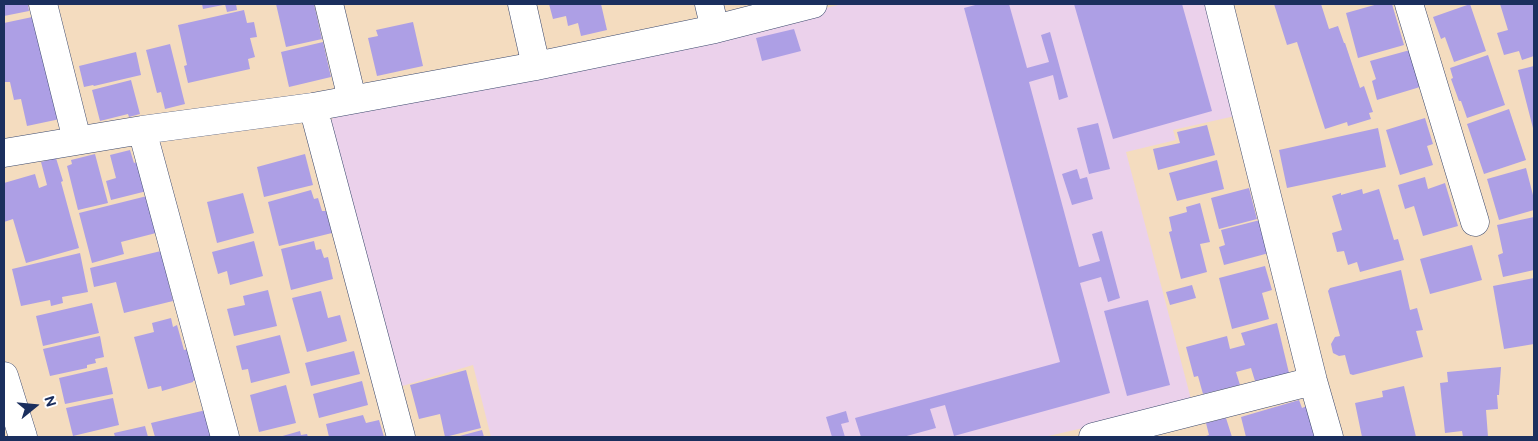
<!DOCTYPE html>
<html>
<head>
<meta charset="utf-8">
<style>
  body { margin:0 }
  #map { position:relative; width:1538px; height:441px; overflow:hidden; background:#f4dcbf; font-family:"Balsamiq Sans",sans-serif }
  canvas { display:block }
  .frame { position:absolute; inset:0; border:5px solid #1b2f5e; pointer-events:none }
  .north { position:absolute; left:10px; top:381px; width:50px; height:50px; -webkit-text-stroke:4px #fff; paint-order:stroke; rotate:73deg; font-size:14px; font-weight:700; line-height:20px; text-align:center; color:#1b2f5e }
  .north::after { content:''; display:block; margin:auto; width:18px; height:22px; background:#1b2f5e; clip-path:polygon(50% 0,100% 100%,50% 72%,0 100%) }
</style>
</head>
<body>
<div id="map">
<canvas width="1538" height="441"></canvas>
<div class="frame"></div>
<div class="north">N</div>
</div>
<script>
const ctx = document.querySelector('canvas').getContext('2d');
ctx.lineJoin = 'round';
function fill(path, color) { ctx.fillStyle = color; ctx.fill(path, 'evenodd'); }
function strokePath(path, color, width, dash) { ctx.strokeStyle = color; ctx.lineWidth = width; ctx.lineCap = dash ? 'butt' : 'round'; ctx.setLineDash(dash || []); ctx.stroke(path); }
fill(new Path2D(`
  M842,4h363l30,112 -62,14 3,10 -50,12 66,251 -148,34h-553l-18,-72 -74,22 -73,-258 8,-13 477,-104z`), '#ebd1eb');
fill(new Path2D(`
  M4,4h24l1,7 -25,5z
  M202,4h21v1l-20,4z
  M225,4h11l1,6 -10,2z
  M276,4h38l8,35 -36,8z
  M549,4h52l6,26 -26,6 -3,-13 -10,3 -2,-10 -13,3z
  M979,4h30l18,64 22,-6 -8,-27 9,-3 18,65 -9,3 -6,-25 -24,7 50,185 21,-6 -8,-27 10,-3 18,67 -12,4 -7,-25 -21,6 30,110 -156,43 -9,-31 -15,4 6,19 -33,9h-42l-6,-19 205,-56 -96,-354z
  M1074,4h108l30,107 -99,28z
  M1274,4h47l8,25 9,-3 6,17h1l15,45 4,-2 9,26 -4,1 2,6 -23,7 -1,-4 -22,7 -28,-87 -10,3z
  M1378,4h14l12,41 -46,13 -12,-45z
  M1470,4l16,47 -32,11 -9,-25 -4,2 -8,-22z
  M1500,4h33l1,4v48l-12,4 -3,-9 -15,4 -7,-22 11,-3z
  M244,10l3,13 7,-1 3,15 -7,1 5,19 -7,2 2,10 -62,14 -4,-17 3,-1 -9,-40z
  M37,16l23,103 -33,7 -6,-27 -7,1 -4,-18h-5l-1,-3v-56z
  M413,22l10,44 -46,10 -9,-38 10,-2 -2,-6z
  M794,29l7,22 -39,10 -6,-23z
  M323,42l8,35 -42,10 -8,-35z
  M170,44l15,60 -20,5 -4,-17 -4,1 -11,-43z
  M1410,50l10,37 -43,13 -5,-19 4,-2 -6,-18z
  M136,52l5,23 -47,11 -1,-1 -9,2 -5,-21z
  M1488,55l17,50 -38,13 -6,-17h-2l-8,-22 2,-1 -3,-10z
  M1534,66v66l-16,-62z
  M131,80l9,34 -11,3 -1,-3 -28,7 -8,-31z
  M1509,109l17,51 -42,14 -17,-50z
  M1425,118l8,26 -6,2 6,19 -33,10 -14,-45z
  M1098,123l12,46 -21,5 -12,-46z
  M1207,125l8,30 -57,15 -5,-21 27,-6 -3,-11z
  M1378,128l8,39 -99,21 -8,-38z
  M130,150l4,13 5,-2 8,30 -36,9 -5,-19 10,-3 -6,-23z
  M95,154l13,49 -30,7 -11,-44 5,-2 -1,-4z
  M305,154l8,31 -49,12 -7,-30z
  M56,158l7,23 -2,1 18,66 -53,15 -13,-44 -9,3v-39l31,-9 4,14 8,-3 -6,-23z
  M1217,160l7,29 -47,12 -8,-28z
  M1526,168l8,31v11l-35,10 -12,-41z
  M1077,169l3,10 7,-2 6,22 -21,6 -10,-31z
  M1425,177l3,12 17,-6 13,43 -35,10 -9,-30 -9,3 -7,-24z
  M1249,188l8,31 -38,10 -8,-31z
  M1362,189l1,5 16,-5 15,51 4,-1 6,21 -44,12 -3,-10 -9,3 -4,-14 -7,1 -5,-19 10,-3 -10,-34 9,-3v2z
  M311,190l3,9 4,-1 4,13h4l6,22 -53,13 -11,-44z
  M243,193l11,40 -37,10 -10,-41z
  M147,196l9,37 -35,9 3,12 -32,9 -13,-50z
  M1200,203l10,39 -10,2 7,28 -26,7 -12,-47 3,-1 -3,-14 18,-5 -1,-5z
  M1534,217v53l-31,7 -5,-22 5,-2 -6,-28z
  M1260,220l9,33 -45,12 -5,-18 6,-2 -4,-15z
  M254,241l9,35 -33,9 -3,-14 -9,3 -6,-22z
  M314,241l2,9 5,-1 3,9 4,-1 5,22 -42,11 -10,-41z
  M1472,245l10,35 -52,14 -10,-35z
  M161,251l12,50 -49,12 -8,-31 -22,5 -4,-19z
  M80,253l8,39 -26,5 1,6 -12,3 -1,-6 -29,6 -9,-37z
  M1265,266l7,24 -10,3 7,26 -37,10 -13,-51z
  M1401,270l9,40 7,-2 6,22 -7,1 7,26 -70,18 -3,-1 -5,-19 -6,1 -6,-3 -2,-9 4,-7 5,-1 -12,-45 2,-3z
  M1534,278v66l-30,5 -11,-63z
  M1192,285l4,13 -26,7 -4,-13z
  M268,290l9,36 -43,10 -7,-27 18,-4 -2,-9z
  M321,291l7,27 12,-3 7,26 -40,11 -15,-54z
  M1148,300l22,85 -43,11 -23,-85z
  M92,303l7,30 -56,13 -7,-30z
  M171,318l2,9 4,-2 7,25 4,-1 8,31 -3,1v1l-31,9 -1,-5 -13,3 -14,-52 20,-5 -2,-9z
  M1277,323l12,50 -34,8 -4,-13 -15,4 4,13 -37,9 -5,-18 -4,1 -8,-30 41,-11 3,13 15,-4 -4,-12z
  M280,335l10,38 -39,10 -3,-14 -6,1 -6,-24z
  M100,336l4,21 -9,2 1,4 -9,2v3l-37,8 -7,-27z
  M354,351l6,23 -49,12 -6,-23z
  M107,367l6,27 -48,10 -6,-26z
  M1501,367l-2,28h-2l1,14 -12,1 2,27h-25l-1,-6 -17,2 -5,-50 8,-1 -1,-10z
  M466,370l15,58 -36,9 -5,-23 -21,5 -9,-34z
  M362,381l6,24 -49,13 -6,-24z
  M286,385l10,38 -37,9 -9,-37z
  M1404,386l12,51h-54l-7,-34 28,-6 -1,-6z
  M113,398l6,27 -46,11 -7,-28z
  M1299,400l3,8 5,-2 8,31h-69l-5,-20z
  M206,410l7,27h-58l-4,-14z
  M846,411l3,11 -8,2 4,13h-13l-6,-20z
  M363,415l3,8 13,-3 5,17h-55l-3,-13z
  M1226,418l6,19h-29l6,-2 -3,-12z
  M145,426l3,11h-33l-1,-4z
  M482,430l2,7h-28z
  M300,431l1,4 6,-1 1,3h-29z`), '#ad9fe5');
const minor = new Path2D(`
  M43,4l34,136
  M329,4l23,95
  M522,4l14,62
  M709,4l6,25
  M1219,4l94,377 16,56
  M1409,4l66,218
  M313,107l88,330
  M142,130l83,307
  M4,153l138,-23 171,-23 223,-41 179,-37 98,-25
  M4,376l19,61
  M1093,437l220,-56`);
strokePath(minor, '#3c496d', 29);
strokePath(minor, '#fff', 28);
</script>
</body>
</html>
